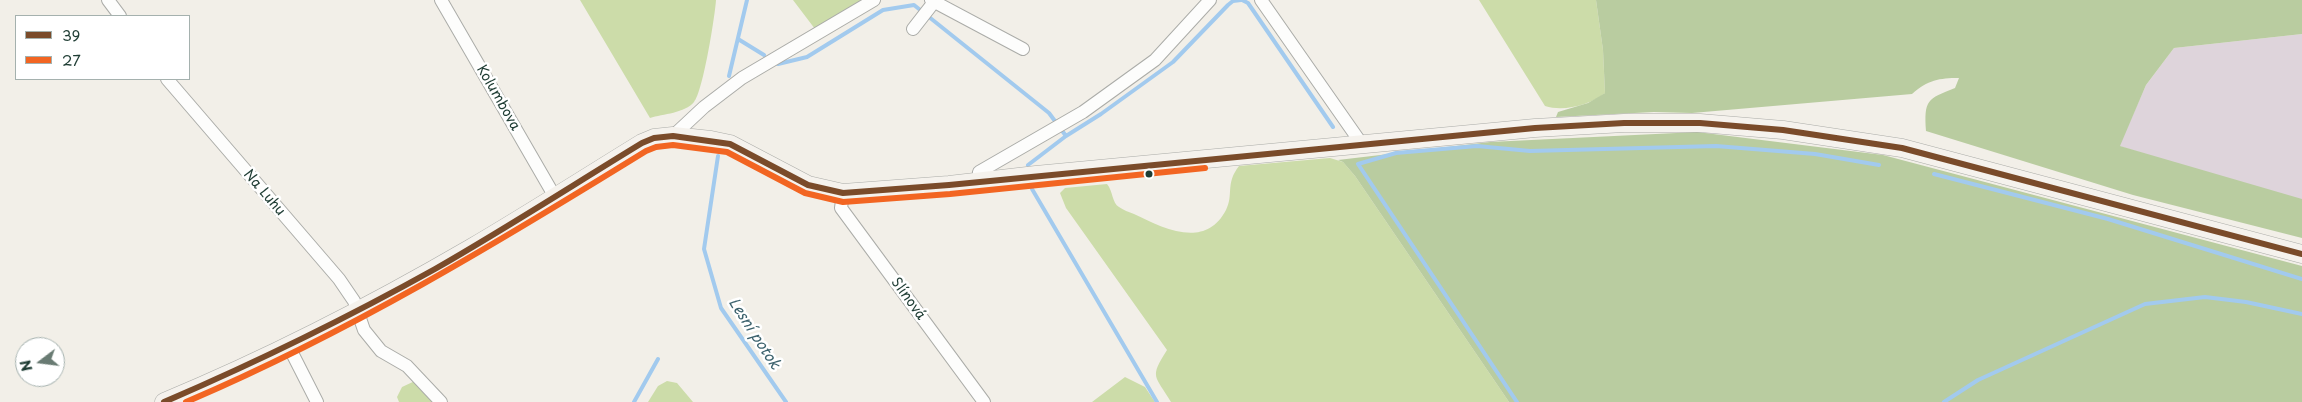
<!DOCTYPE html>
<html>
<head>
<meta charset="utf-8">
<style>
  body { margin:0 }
  #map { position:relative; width:2302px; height:402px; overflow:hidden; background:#f2efe8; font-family:"Playpen Sans",sans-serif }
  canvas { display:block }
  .legend { position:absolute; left:15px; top:15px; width:175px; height:65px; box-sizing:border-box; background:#fff; border:1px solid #a5b1ae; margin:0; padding:6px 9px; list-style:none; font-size:15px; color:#1f3d34 }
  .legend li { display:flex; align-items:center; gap:10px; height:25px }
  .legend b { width:25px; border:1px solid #a5b1ae }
  .north { position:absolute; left:15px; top:337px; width:50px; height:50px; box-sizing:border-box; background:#fff; border:1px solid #a5b1ae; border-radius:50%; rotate:255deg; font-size:14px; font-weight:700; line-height:20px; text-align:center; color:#1f3d34 }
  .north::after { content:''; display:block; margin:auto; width:18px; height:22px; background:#697b73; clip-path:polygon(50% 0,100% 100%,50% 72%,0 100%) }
</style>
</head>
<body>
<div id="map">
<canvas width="2302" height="402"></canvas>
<ul class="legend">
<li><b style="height:6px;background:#7a4b2a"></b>39</li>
<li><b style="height:6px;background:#f26522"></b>27</li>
</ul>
<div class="north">N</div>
</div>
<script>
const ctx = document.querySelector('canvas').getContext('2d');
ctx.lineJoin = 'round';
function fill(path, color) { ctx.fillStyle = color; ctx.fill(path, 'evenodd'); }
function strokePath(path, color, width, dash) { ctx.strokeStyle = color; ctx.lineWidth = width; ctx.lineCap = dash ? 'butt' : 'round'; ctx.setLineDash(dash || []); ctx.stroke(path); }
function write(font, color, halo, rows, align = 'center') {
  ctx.font = font + ' "Playpen Sans",sans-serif'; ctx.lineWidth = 5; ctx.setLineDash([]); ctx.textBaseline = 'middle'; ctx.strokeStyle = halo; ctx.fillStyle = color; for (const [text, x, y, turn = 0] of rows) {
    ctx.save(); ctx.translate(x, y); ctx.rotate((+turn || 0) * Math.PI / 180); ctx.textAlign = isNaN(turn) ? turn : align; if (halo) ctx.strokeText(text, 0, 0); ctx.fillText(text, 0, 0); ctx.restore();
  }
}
fill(new Path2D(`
  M2302,34v169l-183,-57 27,-61 28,-37z`), '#ded4db');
fill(new Path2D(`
  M580,0h136c-1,16 -13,92 -22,102 -9,11 -31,12 -44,16z
  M793,0h71l-49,29z
  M1479,0h117l7,50 2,43c-15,12 -41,19 -60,13z
  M1330,158l13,4 12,14 154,226h-338c-16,-27 -22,-24 -4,-52l-101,-142 -6,-15 5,-5 42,-4c6,7 5,19 12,23 4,3 10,5 15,7 29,14 71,36 92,-4 8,-16 -1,-26 13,-44z
  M1125,377l20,10 10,15h-63z
  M417,380l19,22h-37l-2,-5 5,-10z
  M667,381l10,2 16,19h-45l10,-16z`), '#ccdca9');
fill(new Path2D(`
  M1596,0h706v34l-128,14 -28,37 -26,61 182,53v39l-169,-43 -207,-64c-2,-31 1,-32 29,-43l4,-10c-20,0 -31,2 -47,16l-220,19 -38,-1 -98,5 2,-5 30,-9 17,-10 -2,-43z
  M1697,132l186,23 419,111v136h-793l-154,-226 -12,-14 -5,-2 152,-18z`), '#b9cca0');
strokePath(new Path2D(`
  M1242,0l6,3 85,124
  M738,39l26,16
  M778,64l29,-7 76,-47 31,-5 135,108 17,23 35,-22 72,-52 55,-57 5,-4 8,-1
  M729,76l18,-76
  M718,156l-14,93 17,59 65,94
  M1028,165l38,-29
  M1934,174l174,45 194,60
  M1032,189l125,213
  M634,402l24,-43
  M1517,402l-159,-238 38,-11 81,-7 53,5 186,-5 99,8 64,11
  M1944,402l34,-22 167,-76 60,-7 41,5 56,12`), '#a2caee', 4);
const street = new Path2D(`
  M108,0l12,16
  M441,0l114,197
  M931,0l92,49
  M1261,0l100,143
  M913,29l21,-27
  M167,79l172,200 15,22 10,29 17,21 26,15 34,36
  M673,136l31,-29 38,-29 132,-78
  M978,181l1,-9 104,-60 72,-52 55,-60
  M843,193l-2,15 143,194
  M288,345l29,57`);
const secondary = new Path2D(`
  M164,402c106,-44 209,-97 307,-154 58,-34 114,-70 171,-105l12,-5 19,-2 38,4 19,4 78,41 35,8 106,-8 87,-10 499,-47 89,-5h76l83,7 119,18 400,106`);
strokePath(street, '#abaca8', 14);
strokePath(secondary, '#abaca8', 19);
strokePath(street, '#fdfdfc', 12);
strokePath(secondary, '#f5f2ed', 18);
strokePath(new Path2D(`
  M164,402c93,-40 183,-84 271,-133 70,-40 138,-84 207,-126l12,-5 19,-2 57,8 78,41 35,8 106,-8 586,-57 89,-5h76l83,7 119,18 400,106`), '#7a4b2a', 6);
strokePath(new Path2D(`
  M186,402c162,-69 311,-159 460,-251l10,-4 17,-2 54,7 78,41 38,9 107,-8 255,-26`), '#f26522', 6);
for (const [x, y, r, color] of [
  [1149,174,4.5,"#1f3d34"]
]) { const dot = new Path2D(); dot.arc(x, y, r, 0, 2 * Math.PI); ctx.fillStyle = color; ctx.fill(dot); strokePath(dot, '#fff', 2); }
write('14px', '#1f3d34', '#fff', [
  ["Kolumbova",498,98,60],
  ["Na Luhu",264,193,49],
  ["Slínová",908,299,54]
]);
write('italic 15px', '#3c626d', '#fff', [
  ["Lesní potok",754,334,57]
]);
</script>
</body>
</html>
